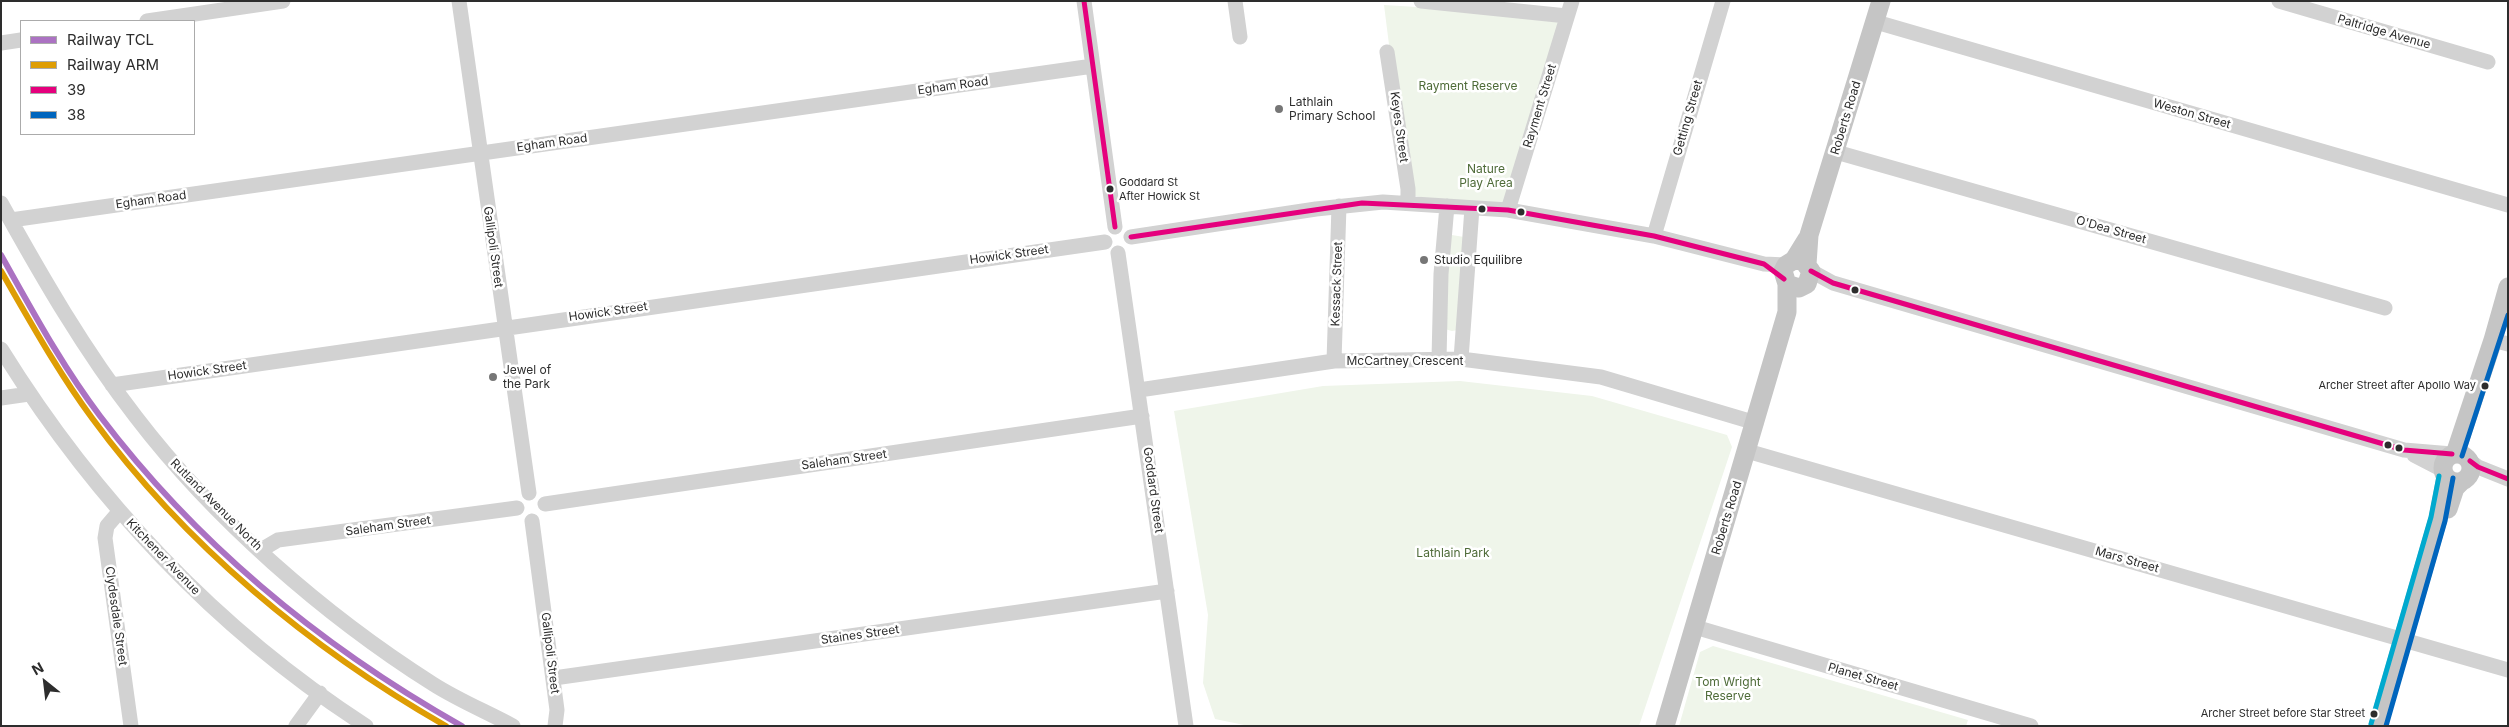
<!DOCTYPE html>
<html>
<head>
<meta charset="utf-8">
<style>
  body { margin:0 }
  #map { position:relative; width:2509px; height:727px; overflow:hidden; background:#fff; font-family:Inter,sans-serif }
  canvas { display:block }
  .frame { position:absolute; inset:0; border:2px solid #2d2d2d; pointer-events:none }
  .legend { position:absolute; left:20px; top:20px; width:175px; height:115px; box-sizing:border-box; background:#fff; border:1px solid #ababab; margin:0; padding:6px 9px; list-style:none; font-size:15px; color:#2d2d2d }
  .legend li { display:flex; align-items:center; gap:10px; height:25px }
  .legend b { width:25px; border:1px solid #ababab }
  .north { position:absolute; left:20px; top:657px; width:50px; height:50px; -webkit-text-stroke:4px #fff; paint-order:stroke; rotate:331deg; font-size:14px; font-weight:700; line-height:20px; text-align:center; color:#2d2d2d }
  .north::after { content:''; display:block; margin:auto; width:18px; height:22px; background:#2d2d2d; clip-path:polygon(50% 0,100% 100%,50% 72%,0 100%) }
</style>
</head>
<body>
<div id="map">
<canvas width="2509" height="727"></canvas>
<div class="frame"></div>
<ul class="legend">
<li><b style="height:6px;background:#ab72c2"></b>Railway TCL</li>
<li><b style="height:6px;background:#de9d04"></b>Railway ARM</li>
<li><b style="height:6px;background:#e5007d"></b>39</li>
<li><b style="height:6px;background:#0065bd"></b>38</li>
</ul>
<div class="north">N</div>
</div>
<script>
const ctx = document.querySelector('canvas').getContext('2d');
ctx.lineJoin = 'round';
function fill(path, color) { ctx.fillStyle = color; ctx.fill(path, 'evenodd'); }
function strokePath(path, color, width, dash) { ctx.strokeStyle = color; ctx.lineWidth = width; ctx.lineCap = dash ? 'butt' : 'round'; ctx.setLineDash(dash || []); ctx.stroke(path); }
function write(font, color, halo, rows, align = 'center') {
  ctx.font = font + ' Inter,sans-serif'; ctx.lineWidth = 5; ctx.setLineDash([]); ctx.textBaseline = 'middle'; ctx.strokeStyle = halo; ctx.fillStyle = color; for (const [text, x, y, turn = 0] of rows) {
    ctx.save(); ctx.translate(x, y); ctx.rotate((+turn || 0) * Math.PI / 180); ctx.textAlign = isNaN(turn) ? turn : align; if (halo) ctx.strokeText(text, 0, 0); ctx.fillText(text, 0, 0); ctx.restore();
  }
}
fill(new Path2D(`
  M1384,5l183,11 -59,194 -100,-15z
  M1446,234l24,4 -7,91 -11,2 -11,-3z
  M1460,381l132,15 135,39 5,12 -93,279h-390l-34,-7 -12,-36 5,-68 -34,-204 149,-25z
  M1713,646l255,74 -2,6h-287l21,-74z`), '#eff5ea');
strokePath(new Path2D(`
  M459,1l70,492
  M1084,1l31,226
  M1235,1l5,36
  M1421,1l146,15
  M2279,1l209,61
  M147,21l136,-20
  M1876,22l632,183
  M1,43l20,-3
  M1387,52l21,137v14
  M1836,152l549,156
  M1,203c41,74 83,147 135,214 78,102 188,198 297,267 25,16 54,28 80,42
  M1508,210l64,-209
  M11,220l1082,-154
  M1654,236l69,-235
  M1131,237l185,-28 67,-7 125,8 146,26 110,28 22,1
  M1118,253l68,473
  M1811,271l22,12 571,167 48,4
  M2493,340l15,4
  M1,349c93,150 216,281 365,377
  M1439,359l2,-85 6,-68
  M1461,359l11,-151
  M1334,361l5,-155
  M112,385l993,-143
  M1139,390l195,-29 127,-2 140,18 155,46
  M1,398l28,-4
  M1747,451l761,219
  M2414,455l29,15
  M2470,461l8,6 30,12
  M545,504l597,-88
  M119,512l-12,14 -2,12 26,188
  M532,521l25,189 -2,16
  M261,550l17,-10 239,-32
  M1695,627l336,99
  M554,678l613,-87
  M296,726l24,-33`), '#d2d2d2', 15);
strokePath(new Path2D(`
  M1794,260l9,1 8,10 -4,13 -8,4 -12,-4 -4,-13 3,-6 8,-5 13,-21
  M1807,264l2,-29 72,-234
  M2443 468a14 14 0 1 1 28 0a14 14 0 1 1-28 0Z
  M2455,454l38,-114 15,-53
  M2448,509l7,-21 7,-7
  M1665,726l122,-414v-28
  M2378,726l60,-207 8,-42`), '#c5c5c5', 19);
strokePath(new Path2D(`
  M1084,1l31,226
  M1131,237l231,-34 146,7 146,26 110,28 20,15
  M1811,271l22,12 571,167 48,4
  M2470,461l8,6 30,12`), '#e5007d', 5);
strokePath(new Path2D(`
  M2462,456l46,-141
  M2386,726l59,-205 8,-43`), '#0065bd', 5);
strokePath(new Path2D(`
  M2371,724l60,-207 8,-41`), '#00a9ce', 5);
strokePath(new Path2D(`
  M1,255c31,55 61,111 99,161 97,128 222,231 362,310`), '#ab72c2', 6);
strokePath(new Path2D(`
  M1,271c29,50 57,101 91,147 93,127 219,231 354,308`), '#de9d04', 6);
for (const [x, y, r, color] of [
  [1279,109,5,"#767676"],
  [1110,189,4.5,"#2d2d2d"],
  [1482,209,4.5,"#2d2d2d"],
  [1521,212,4.5,"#2d2d2d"],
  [1424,260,5,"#767676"],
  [1855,290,4.5,"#2d2d2d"],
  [493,377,5,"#767676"],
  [2485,386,4.5,"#2d2d2d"],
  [2388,445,4.5,"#2d2d2d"],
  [2399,448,4.5,"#2d2d2d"],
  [2374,714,4.5,"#2d2d2d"]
]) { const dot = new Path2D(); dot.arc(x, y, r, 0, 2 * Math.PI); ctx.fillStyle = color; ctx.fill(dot); strokePath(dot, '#fff', 2); }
write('11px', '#2d2d2d', '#fff', [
  ["Goddard St",1119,183,"left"],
  ["After Howick St",1119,197,"left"],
  ["Archer Street after Apollo Way",2476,386],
  ["Archer Street before Star Street",2365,714]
], 'right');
write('12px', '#2d2d2d', '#fff', [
  ["Paltridge Avenue",2384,32,16],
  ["Egham Road",953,86,-8],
  ["Rayment Street",1540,106,-73],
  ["Weston Street",2192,114,16],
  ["Getting Street",1688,118,-74],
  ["Roberts Road",1846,118,-73],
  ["Keyes Street",1399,127,82],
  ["Egham Road",552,143,-8],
  ["Egham Road",151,200,-8],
  ["O'Dea Street",2111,230,16],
  ["Gallipoli Street",493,247,82],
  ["Howick Street",1009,255,-8],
  ["Kessack Street",1337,284,-88],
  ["Howick Street",608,312,-8],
  ["McCartney Crescent",1405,361],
  ["Howick Street",207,371,-8],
  ["Saleham Street",844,460,-8],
  ["Goddard Street",1153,490,82],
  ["Rutland Avenue North",216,505,45],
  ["Roberts Road",1727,518,-73],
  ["Saleham Street",388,526,-8],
  ["Kitchener Avenue",163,557,46],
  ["Mars Street",2127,560,16],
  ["Clydesdale Street",116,616,82],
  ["Staines Street",860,635,-8],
  ["Gallipoli Street",550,653,83],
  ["Planet Street",1863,677,16]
]);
write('12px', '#4e6b38', '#fff', [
  ["Rayment Reserve",1468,86],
  ["Nature",1486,169],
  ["Play Area",1486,183],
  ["Lathlain Park",1453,553],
  ["Tom Wright",1728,682],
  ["Reserve",1728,696]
]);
write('12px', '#2d2d2d', '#fff', [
  ["Lathlain",1289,102],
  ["Primary School",1289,116],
  ["Studio Equilibre",1434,260],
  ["Jewel of",503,370],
  ["the Park",503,384]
], 'left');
</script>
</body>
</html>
